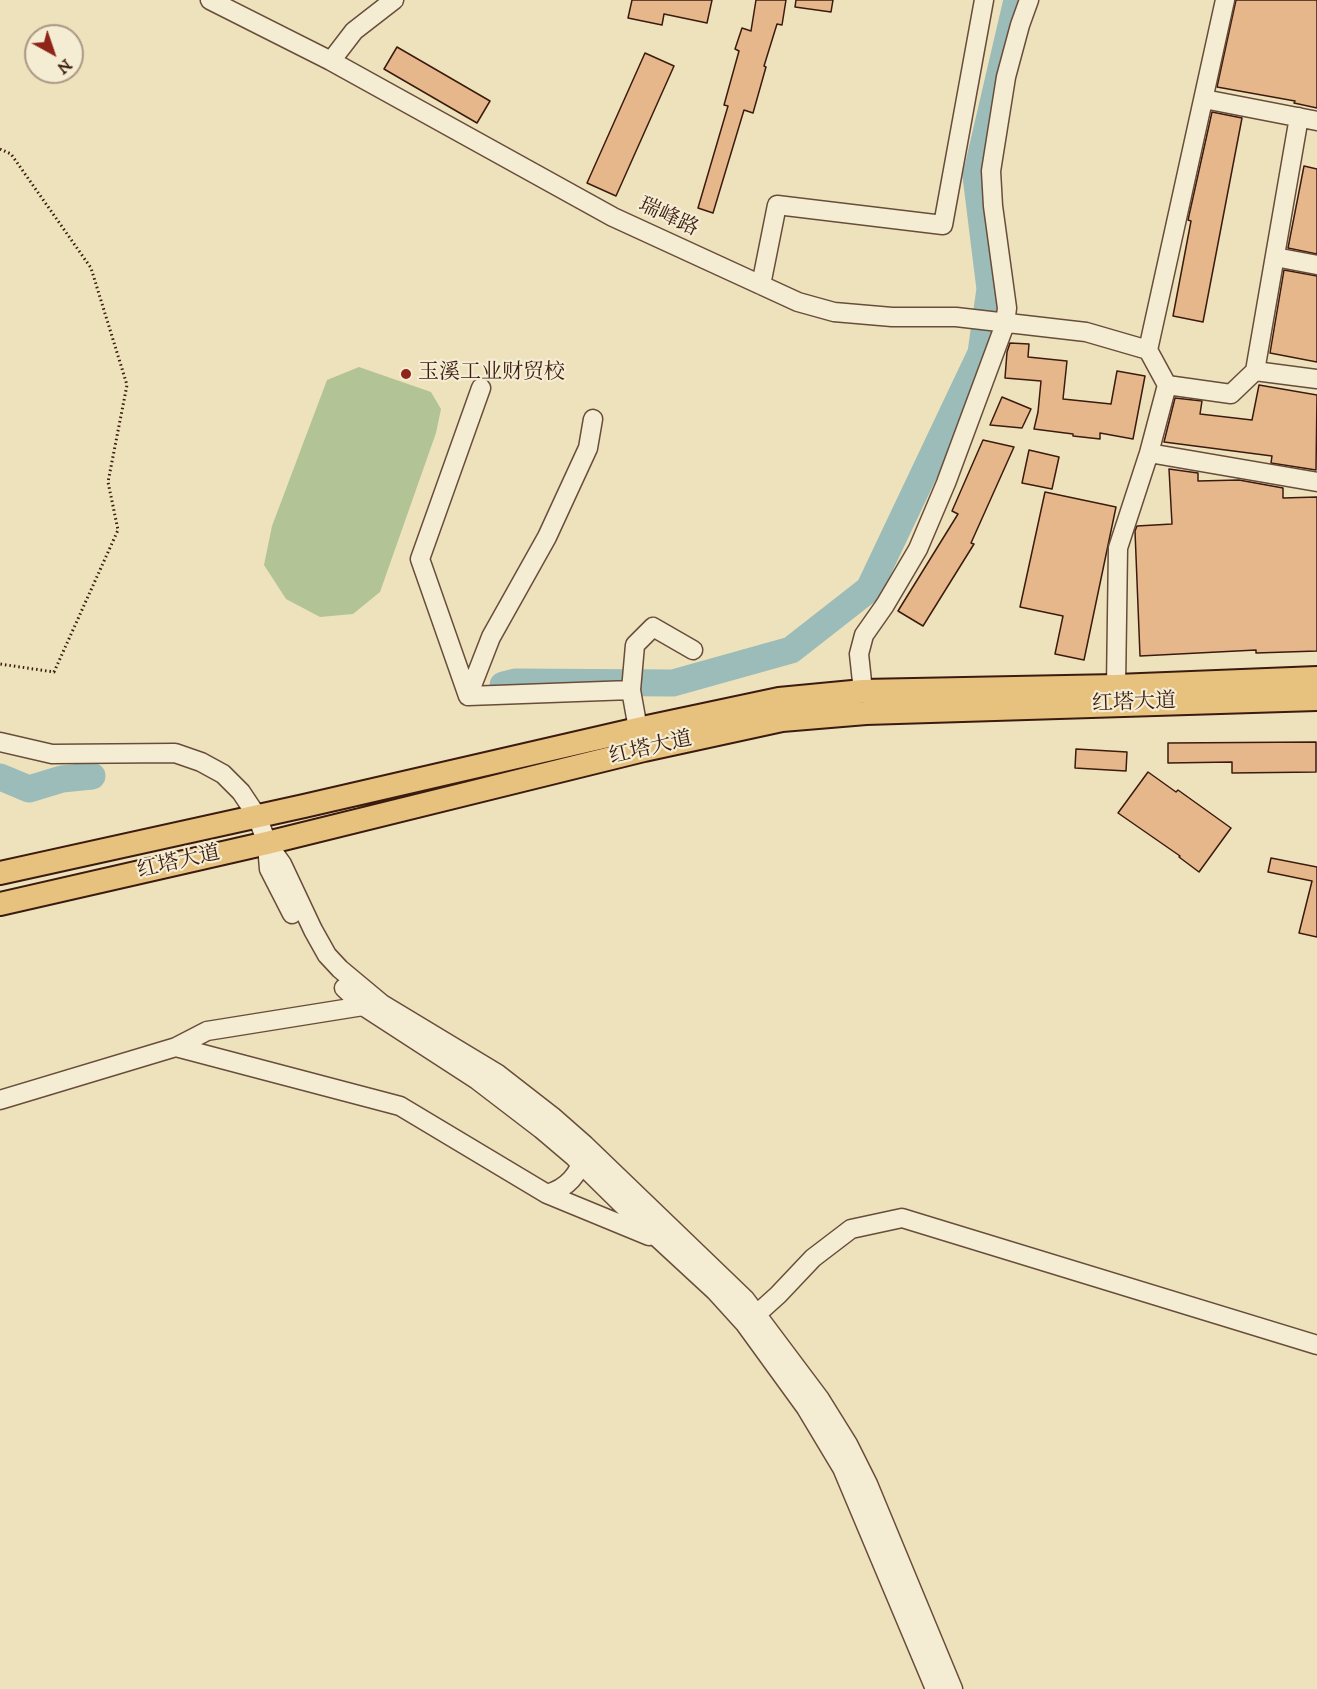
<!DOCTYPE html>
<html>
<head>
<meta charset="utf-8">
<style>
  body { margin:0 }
  #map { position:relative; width:1317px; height:1689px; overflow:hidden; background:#eee2bc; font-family:"IM FELL DW Pica",serif }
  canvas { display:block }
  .north { position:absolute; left:24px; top:24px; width:60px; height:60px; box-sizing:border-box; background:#f4ecd3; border:2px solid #aa9885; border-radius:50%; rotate:140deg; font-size:16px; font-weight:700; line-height:24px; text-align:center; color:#3b1b0f }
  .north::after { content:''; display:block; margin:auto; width:21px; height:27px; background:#8f2418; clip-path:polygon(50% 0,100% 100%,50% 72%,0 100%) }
</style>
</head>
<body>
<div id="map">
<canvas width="1317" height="1689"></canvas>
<div class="north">N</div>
</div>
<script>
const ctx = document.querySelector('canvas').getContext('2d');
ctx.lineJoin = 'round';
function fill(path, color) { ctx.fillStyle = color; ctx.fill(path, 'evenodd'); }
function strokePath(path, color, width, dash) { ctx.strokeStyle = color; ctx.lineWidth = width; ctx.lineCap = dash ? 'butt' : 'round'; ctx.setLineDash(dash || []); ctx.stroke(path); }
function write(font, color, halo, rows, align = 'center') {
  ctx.font = font + ' "IM FELL DW Pica","Noto Serif SC",serif'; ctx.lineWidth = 4.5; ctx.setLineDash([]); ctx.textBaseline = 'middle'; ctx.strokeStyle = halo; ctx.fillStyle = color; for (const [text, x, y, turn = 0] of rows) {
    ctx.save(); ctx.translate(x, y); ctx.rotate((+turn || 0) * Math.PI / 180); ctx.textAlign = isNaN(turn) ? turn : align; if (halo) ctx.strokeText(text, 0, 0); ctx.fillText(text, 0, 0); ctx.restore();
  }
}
fill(new Path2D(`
  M359,367l72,25 10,17 -5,24 -56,159 -27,22 -33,3 -34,-18 -22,-34 8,-39 55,-146z`), '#b2c496');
strokePath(new Path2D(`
  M503,685l12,-3 158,1 118,-33 78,-61 112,-236 9,-64 -14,-113 41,-176
  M0,777l29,12 33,-10 30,-3`), '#9bbcb8', 27);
const building = new Path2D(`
  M632,0h80l-5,23 -43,-9 -2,11 -34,-7z
  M756,0h30l-4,25 -5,-1 -13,42 2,1 -13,46 -9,-3 -31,103 -15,-5 30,-102 -4,-1 15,-54 -4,-2 7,-21 9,3z
  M796,0h37l-2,12 -36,-5z
  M1236,0h81v108l-23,-5 1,-2 -78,-14z
  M397,47l93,54 -13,22 -93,-54z
  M645,53l29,13 -58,130 -29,-13z
  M1212,112l30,6 -39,204 -30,-6 18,-95 -3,-1z
  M1304,166l13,3v85l-29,-6z
  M1284,270l33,6v86l-47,-9z
  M1010,343l19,1 -1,13 39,4 -4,38 48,5 6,-33 28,5 -12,63 -33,-6v6l-27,-3v-2l-39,-5 4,-17 3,-31 -36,-3 2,-26z
  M1259,385l58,10 -1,75 -45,-7 1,-7 -108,-14 11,-44 27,3 -2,13 52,6z
  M1002,397l29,12 -9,19 -32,-3z
  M983,440l31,7 -43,96 3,1 -51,82 -25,-15 60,-97 -6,-3z
  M1029,450l30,7 -7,32 -30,-6z
  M1169,469l29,4v8l41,-1 44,8v10l34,-1v154l-61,2v-3l-116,6 -5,-125 2,-5 35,-2z
  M1045,492l71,15 -32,153 -29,-6 8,-38 -43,-9z
  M1316,742v30l-84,1v-11l-64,1v-20z
  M1076,749l51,3 -1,19 -51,-3z
  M1148,772l28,20 2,-2 53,38 -32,44 -20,-15 1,-1 -62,-43z
  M1271,858l46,9v70l-18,-4 13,-52 -44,-9z`);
fill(building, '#e7b78c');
strokePath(building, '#3b1b0f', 1.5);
const minor = new Path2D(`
  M210,0l121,61 282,156 185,85 36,10 58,5h64l130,15 62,18
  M1225,0l-77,350 19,35 64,9 24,-23 62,8
  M331,61l23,-30 40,-31
  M1204,99l113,22
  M1275,257l42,8
  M761,285l16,-80 166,20 41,-225
  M1255,371l44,-254
  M593,419l-5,29 -41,89 -56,100 -23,59 163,-6
  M1149,453l168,29
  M1116,686l2,-138 31,-95 18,-68
  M863,691l-4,-37 5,-19 21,-30 33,-56 28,-66 59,-159 2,-16 -14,-102 -2,-35 15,-94 14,-52 9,-25
  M468,696l-48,-137 61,-171
  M638,729l-7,-39 4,-45 18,-18 40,23
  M0,742l52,12 123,-1 26,9 22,12 18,18 16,24 10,27 15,21 31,66 14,25 13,14 42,35 116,70 54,42 33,29 160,154 75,100 28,45 20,40 85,205
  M267,845l2,24 23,45
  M344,988l19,18 114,74 64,49 33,28 62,61 79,73 30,33 61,84 36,60 93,221
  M176,1047l31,-16 156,-25 5,-4
  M0,1100l176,-53 224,59 147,88 102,42
  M547,1194c21,-6 31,-19 38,-40
  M748,1322l30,-27 35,-37 38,-29 51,-11 415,127`);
const major = new Path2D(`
  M0,873l304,-67 334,-77 141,-30 84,-8 253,-5 201,-8
  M0,904l267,-61 377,-93 138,-30 84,-7 451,-14`);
strokePath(minor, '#684d3a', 21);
strokePath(major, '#3b1b0f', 26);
strokePath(new Path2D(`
  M0,149l11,5 80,114 36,117 -19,97 10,48 -64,142 -54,-8`), '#3b1b0f', 3, [1.5, 3]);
strokePath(minor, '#f4ecd3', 18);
strokePath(major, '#e7c17e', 22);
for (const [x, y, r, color] of [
  [406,374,6,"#8f2418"]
]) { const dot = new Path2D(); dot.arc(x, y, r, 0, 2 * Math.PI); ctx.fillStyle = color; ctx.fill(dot); strokePath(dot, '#f4ecd3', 2); }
write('21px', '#3b1b0f', '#f4ecd3', [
  ["瑞峰路",668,218,25],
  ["红塔大道",1134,704,-2],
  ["红塔大道",651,749,-13],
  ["红塔大道",179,863,-13]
]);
write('21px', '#3b1b0f', '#f4ecd3', [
  ["玉溪工业财贸校",418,374]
], 'left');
</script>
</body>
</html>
